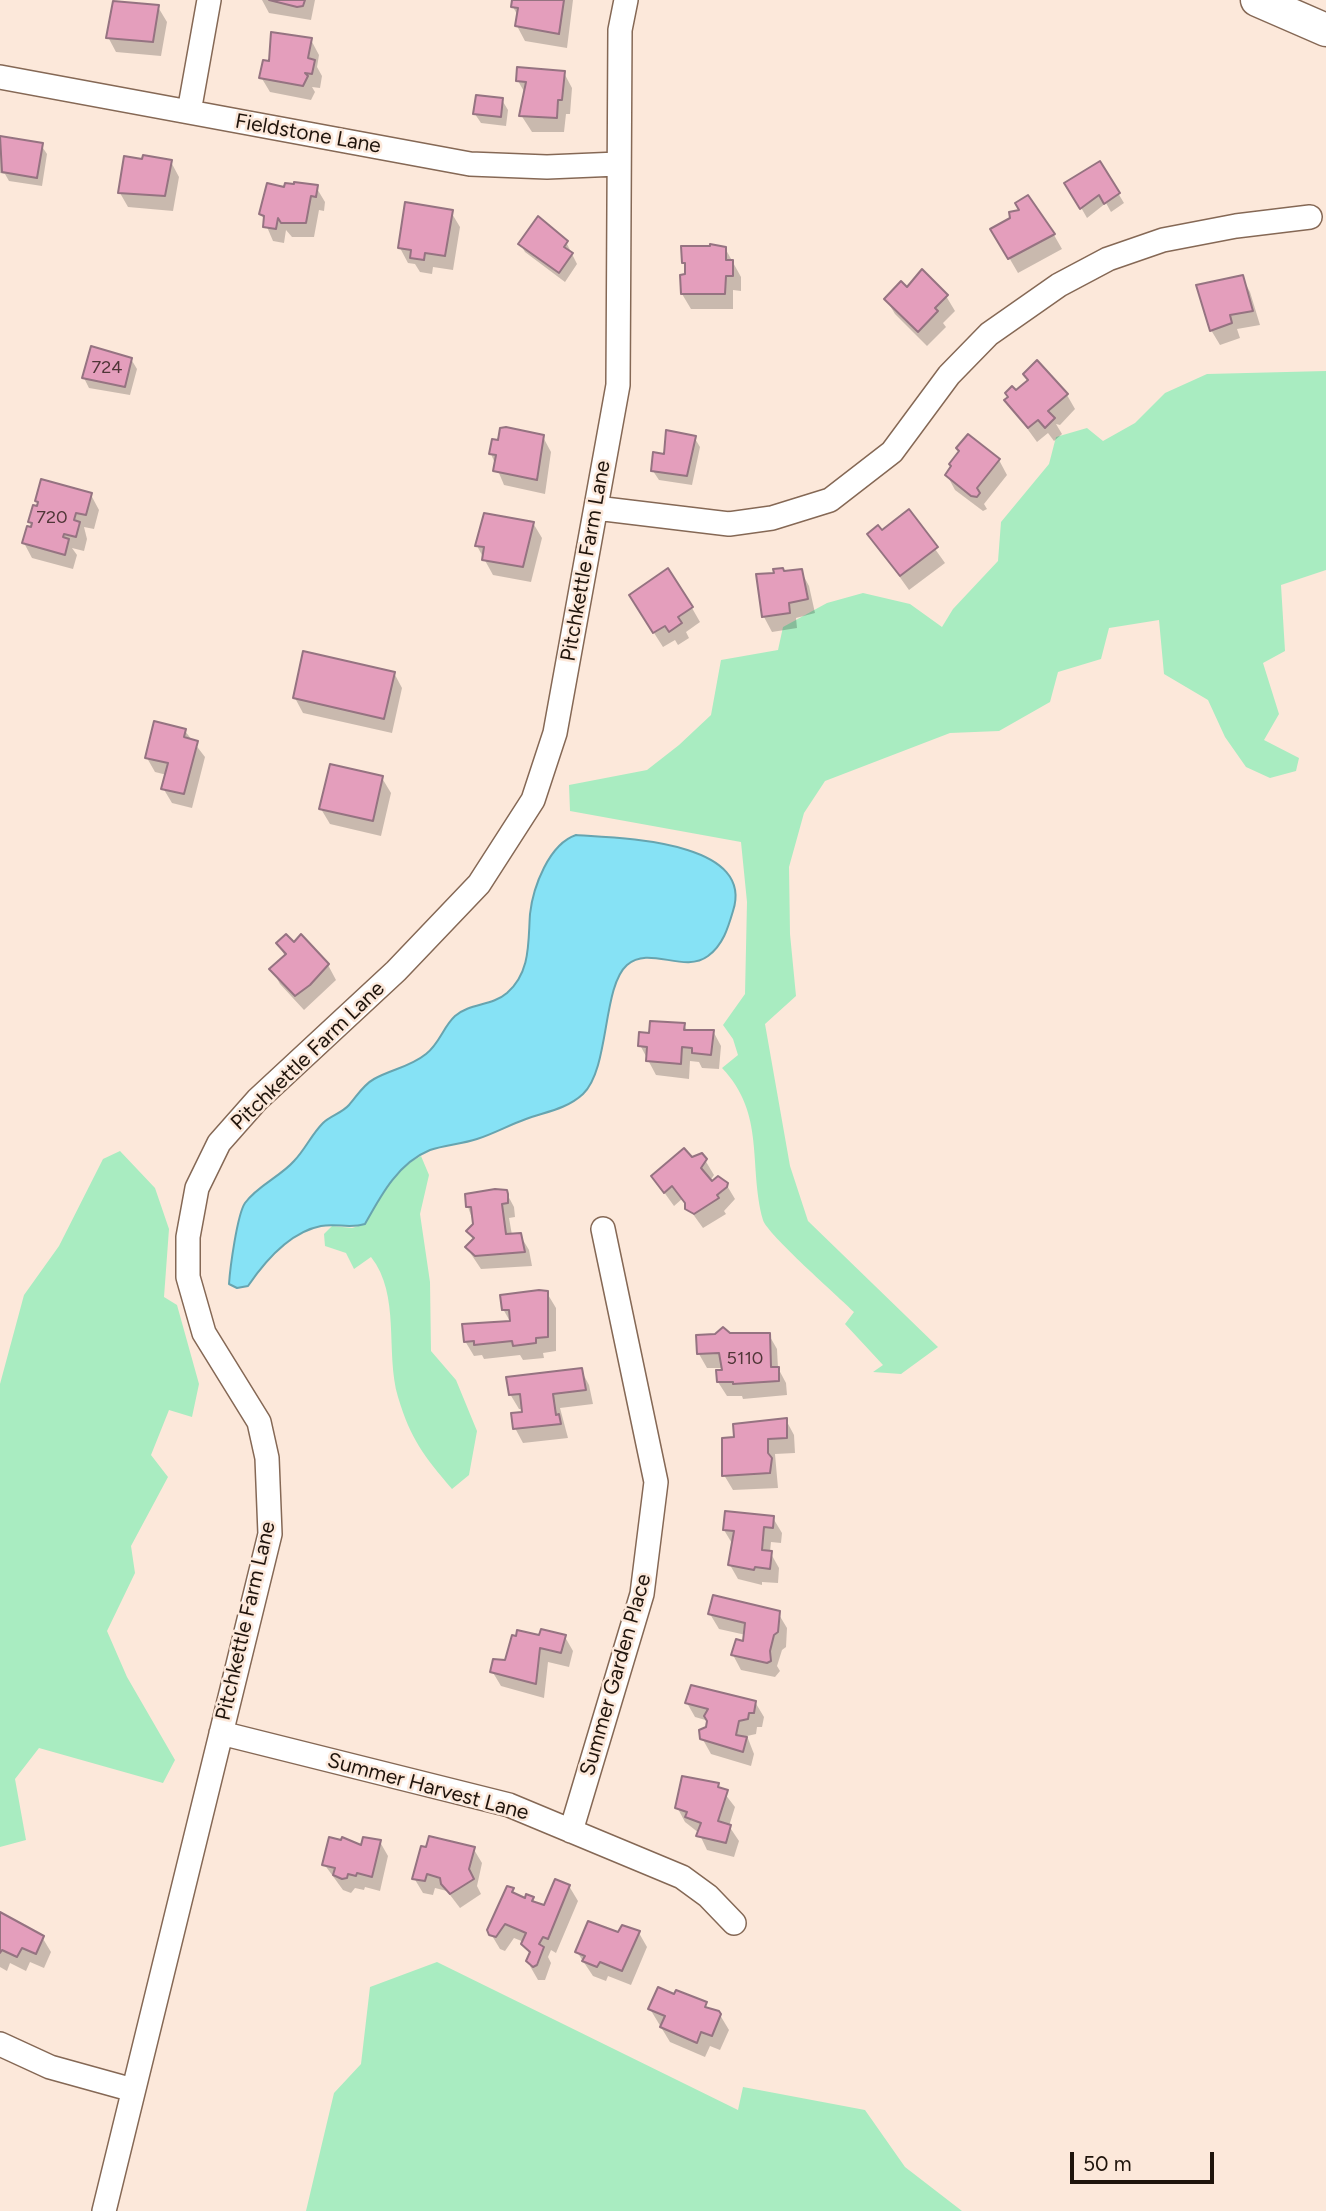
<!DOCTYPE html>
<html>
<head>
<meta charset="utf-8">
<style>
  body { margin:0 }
  #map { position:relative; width:1326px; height:2211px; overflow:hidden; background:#fce8da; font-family:Figtree,sans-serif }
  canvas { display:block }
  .scale { position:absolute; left:1070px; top:2152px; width:144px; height:32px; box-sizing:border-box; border:4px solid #1f140c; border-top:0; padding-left:9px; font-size:21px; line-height:24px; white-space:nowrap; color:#1f140c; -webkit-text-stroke:5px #fce8da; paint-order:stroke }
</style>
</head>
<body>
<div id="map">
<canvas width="1326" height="2211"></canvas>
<div class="scale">50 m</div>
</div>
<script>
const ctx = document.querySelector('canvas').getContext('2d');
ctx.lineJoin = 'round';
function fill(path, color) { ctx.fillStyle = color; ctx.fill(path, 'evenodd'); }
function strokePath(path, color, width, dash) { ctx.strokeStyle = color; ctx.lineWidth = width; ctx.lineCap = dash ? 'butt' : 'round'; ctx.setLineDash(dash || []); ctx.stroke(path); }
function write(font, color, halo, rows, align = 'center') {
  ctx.font = font + ' Figtree,sans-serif'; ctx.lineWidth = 5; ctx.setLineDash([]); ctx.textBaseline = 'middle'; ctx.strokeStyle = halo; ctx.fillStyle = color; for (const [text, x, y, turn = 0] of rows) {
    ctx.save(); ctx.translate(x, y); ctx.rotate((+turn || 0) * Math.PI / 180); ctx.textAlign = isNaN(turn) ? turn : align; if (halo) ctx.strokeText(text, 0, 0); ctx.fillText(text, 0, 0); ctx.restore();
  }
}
fill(new Path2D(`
  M1326,371v199l-45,15 4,66 -22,12 16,51 -15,26 35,18 -3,13 -26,7 -24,-11 -21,-30 -17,-37 -44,-26 -5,-54 -50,8 -8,31 -43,13 -8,30 -51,29 -49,2 -125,48 -21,32 -15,54 1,67 6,62 -31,28 25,142 18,55 130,126 -37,27 -28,-2 10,-7 -38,-41 9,-12c-15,-15 -87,-78 -91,-92 -15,-55 3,-106 -41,-152l16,-13 -5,-16 -10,-14 22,-31 2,-92 -6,-60 -171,-31 -1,-26 78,-15 32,-25 32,-30 10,-55 57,-10 5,-23 44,-24 36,-10 47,11 32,23 11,-18 45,-48 3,-39 48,-58 7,-27 31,-9 16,13 32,-18 30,-30 42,-19z
  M120,1151l35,37 14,41 -5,68 13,8 22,79 -7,33 -23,-7 -18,45 17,22 -37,69 4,27 -28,58 20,46 48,83 -12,23 -124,-35 -24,31 11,61 -26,7v-463l24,-89 35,-49 44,-87z
  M421,1156l8,19 -9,39 10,68 1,69 25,29 21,51 -8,44 -17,14c-28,-33 -41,-49 -54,-92 -13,-45 3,-102 -27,-140l-17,12 -8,-16 -21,-7 -1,-12 8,-8 20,2 13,-4c14,-27 29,-54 56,-68z
  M437,1962l301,148 5,-23 122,23 40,57 57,44h-656l28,-118 27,-29 9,-77z`), '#a9ecc1');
const water = new Path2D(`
  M576,835c42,3 180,5 157,76 -5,17 -10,34 -25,45 -24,18 -59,-11 -81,9 -25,22 -17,103 -44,129 -16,15 -38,18 -57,25 -17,6 -33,15 -49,20 -15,5 -32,6 -47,11 -32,13 -49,45 -65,74 -16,5 -28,-1 -44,2 -31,6 -56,35 -73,60l-11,2 -8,-4c1,-15 8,-69 16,-81 13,-18 35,-26 49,-42 11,-11 17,-26 29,-38 7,-7 19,-10 26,-18 8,-9 14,-20 25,-26 18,-10 36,-12 52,-25 14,-11 17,-27 29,-38 15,-13 37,-10 52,-23 24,-21 21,-51 23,-79 3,-27 19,-70 46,-79z`);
fill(water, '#86e2f5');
strokePath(water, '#67a4af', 2);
fill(new Path2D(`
  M262,0h53l-4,20 -42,-7z
  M514,0h59l-6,48 -42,-7 -8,-15 1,-10 -5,-9z
  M158,7l9,15 -6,34 -45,-4 -8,-15z
  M311,40l8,15 -2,12 5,9 -2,12 -8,-1 3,5 -4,8 -41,-8 -9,-15 9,-14z
  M564,73l8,15 -2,26h-4l-2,18h-32l-11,-17 4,-22 -7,-12z
  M502,100l6,10 -2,16 -25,-3 -6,-9z
  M0,137l41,8 6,9 -5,32 -33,-5 -4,-7 -5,-1z
  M143,161l28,1 8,15 -6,34 -45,-4 -8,-14z
  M1100,163l24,40 -13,9 -5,-9 -19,15 -20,-35z
  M316,187l9,15 -1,9 -5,-1 -5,27h-22l-6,-7 -2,13 -11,-2 -12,-28 25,-24z
  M451,212l9,15 -7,43 -20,-3 -1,7 -12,-2 -5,-8 -7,-1 -8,-15z
  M538,219l28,23 11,22 -12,18 -40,-30 -6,-10z
  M993,230l61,5 8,14 -44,24z
  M725,248l16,29v14l-8,-1v19h-42l-9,-15 5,-18 -3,-13z
  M1242,277l8,15 10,33 -23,4 3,9 -20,7 -9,-15 -13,-44z
  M907,290l39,6 9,15 -12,12 3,4 -19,19 -32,-32 -9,-15z
  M131,359l6,10 -7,26 -41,-7 -5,-10z
  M1030,381l37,14 8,14 -15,16 -4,-1 6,10 -8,7 -6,-8 -11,9 -30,-41z
  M543,437l8,15 -6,42 -41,-9 -13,-31z
  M694,437l6,10 -8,38 -33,-5 -6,-9 13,-15z
  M999,460l8,15 -23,29 3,5 -4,2 -28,-21 -8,-15z
  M91,495l8,15 -5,19 -10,-2 3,12 -3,12 -12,-3 5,7 -4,14 -41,-11 -8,-15 8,-14 -2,-7 9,-14 -2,-7z
  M908,511l37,52 -36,27 -40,-56 13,-1z
  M533,523l9,15 -11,44 -38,-7 -16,-29z
  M801,571l8,15 6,27 -19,5 1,10 -25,4 -8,-15 -6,-42z
  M692,608l8,14 -14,10 3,6 -11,7 -3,-5 -12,7 -23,-36z
  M394,673l8,15 -10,45 -89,-20 -8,-15z
  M185,731l20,26 -13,51 -20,-5 -9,-15 4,-13 -12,-3 -8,-14z
  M382,778l9,15 -10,43 -51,-12 -9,-15z
  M278,944h16l34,21 8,15 -32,30 -24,-26 -8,-15 13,-13z
  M684,1025l4,7 25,-1 8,15 -2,23 -17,-1 -3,-6 -9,-1 -1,18 -33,-4 -16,-30 11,-10z
  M691,1159l14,1 9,15 -8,12 20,-3 9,15 -11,12 2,3 -23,14 -21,-29 -8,7 -21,-29z
  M506,1192l8,15 1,10 -6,1 3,17h8l9,15 3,16 -51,3 -14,-21 7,-7 -6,-10 6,-7 -6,-17z
  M547,1293l9,15v43l-13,2 1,5 -21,2 -3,-5 -36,4 -2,-4 -8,1 -9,-15 46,-18 -8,-14z
  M730,1335h39l8,14 1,19 8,15 1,12 -44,4 -1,-3h-15l-9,-14 6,-14h-17l-8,-14z
  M581,1370l8,15 4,19 -33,4 8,30 -45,5 -8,-15 9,-19h-5l-9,-15z
  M786,1420l8,15 1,18 -20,1 3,34 -45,2 -9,-15 12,-36z
  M773,1518l9,15 -1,10 -10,-1 -1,10 9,16 -1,15 -16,-1v3l-24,-6 -8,-14 3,-20 -9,-15z
  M778,1613l9,15 -1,19 -4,3 -5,16 3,5 -5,6 -34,-7 -8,-15 12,-12 1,-8 -27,-6 -9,-15z
  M565,1637l8,14 -4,16 -21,-5 -4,36 -43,-12 -9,-15 15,-9 10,-24z
  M755,1702l9,15 -2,10h-5l-1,7 -9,2 7,18 -3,12 -40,-12 -9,-16 7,-17 -14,-4 -8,-14z
  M718,1785l17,22 -6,19 10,15 -5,16 -27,-7 -8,-17 -14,-11 -8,-15z
  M380,1842l8,14 -8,35 -15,-4 -1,3 -9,-2 -4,5 -8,-3 -19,-26z
  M473,1848l9,15 -5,23 4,8 -21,14 -13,-17 -12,-3 -2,7 -10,-2 -9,-15z
  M569,1886l9,15 -22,52 -5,-3 -3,7 3,6 -6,17h-7l-8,-14 1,-9 -7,-15 -10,-4 -9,13 -5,-2 -9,-15 21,-44 4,6 10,4 6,-2 4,6 9,4z
  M0,1914l42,23 9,15 -7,16 -14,-6 -4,9 -16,-8 -3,8 -7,-4z
  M639,1933l8,14 -16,38 -23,-9 -2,5 -13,-5 -16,-24 42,-18z
  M675,1997l30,7 4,7 11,4 9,15 -9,20 -10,-4 -5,11 -35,-15 -20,-33z`), '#0003');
const building = new Path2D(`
  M269,0h36l-2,6 -6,1z
  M512,0h52l-5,34 -44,-8 3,-18 -7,-1z
  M113,1l46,4 -6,37 -47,-4z
  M271,32l41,6 -4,20 7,2 -3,14 -7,-1 3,3 -5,10 -44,-8 4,-18 6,1z
  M517,67l48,4 -3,29h-4l-1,18 -38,-2 7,-34 -10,-1z
  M476,95l27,3 -2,19 -28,-3z
  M0,136l43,7 -6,35 -35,-6z
  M143,155l29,5 -7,36 -47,-3 6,-37 18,3z
  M1100,161l20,32 -16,11 -5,-9 -19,14 -16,-26z
  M294,182l24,3 -2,12 -5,-1 -5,27h-25l-3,-5 -2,11 -13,-2 1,-11 -5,-2 8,-31 17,4 1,-4 9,1z
  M1028,195l27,39 -47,25 -18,-30 20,-11 -1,-6 10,-2 -4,-7z
  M405,202l48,8 -8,46 -20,-3 -1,7 -14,-2 1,-8 -13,-2z
  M538,216l30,25 -4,6 9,6 -14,20 -41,-29z
  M710,244l16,3v13h7v16h-7l-1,18h-44l-1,-19 5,-1v-11h-3l-1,-17h29z
  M922,269l26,26 -13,13 3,3 -20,21 -34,-33 17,-18 6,6z
  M1243,275l10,36 -23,4 2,8 -22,8 -14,-46z
  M91,346l41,12 -7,29 -43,-9z
  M1037,360l31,34 -20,17 7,7 -10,10 -7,-8 -10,8 -24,-28 4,-3 -3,-4 7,-7 4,4 12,-10 -5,-6z
  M506,427l38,8 -7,45 -44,-9 3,-16 -7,-1 3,-15 6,1 2,-12z
  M666,430l30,6 -9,40 -36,-5 2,-19 11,2z
  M968,434l32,25 -23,29 3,5 -3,4 -6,-1 -26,-21 6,-9 -2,-2 10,-13 -3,-3z
  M41,479l51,14 -6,22 -10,-2 -2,7 6,2 -4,15 -12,-3 -1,3 6,2 -4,16 -43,-12 5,-17 4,1 1,-4 -4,-1 5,-17 4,1 1,-4 -3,-1z
  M909,509l29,38 -38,29 -33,-42 11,-9 4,5z
  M484,513l50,9 -11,45 -41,-7 2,-13 -9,-1z
  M668,568l25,39 -15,10 4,6 -13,9 -4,-6 -12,7 -24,-38z
  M783,568l1,3 18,-2 6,30 -19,4 1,10 -28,4 -6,-43 18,-1 -1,-4z
  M303,651l92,21 -11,47 -91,-21z
  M154,721l32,8 -2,8 14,4 -14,53 -23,-5 7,-26 -23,-5z
  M330,764l53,12 -10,45 -54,-12z
  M286,934l8,8 7,-8 28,30 -19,21 -15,11 -26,-27 17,-15 -10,-11z
  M650,1021l35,2 -1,7h30l-3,25 -19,-2v-5l-10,-1 -1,17 -35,-3 1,-14 -9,-1 1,-14 10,1z
  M684,1148l8,9 10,-4 5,6 -6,9 11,13 6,-5 10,7 -1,4 -10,8 2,3 -25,16 -9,-5v-6l-13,-17 -8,7 -13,-17z
  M495,1189l12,1 1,4v9l-6,1 4,30 15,-1 4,19 -50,4 -10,-9 9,-9 -8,-7 7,-7 -2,-17h-5l-1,-13z
  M539,1290l9,1v46l-12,1v5l-23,3 -1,-5 -38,4v-4l-10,1 -2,-18 48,-3 -1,-11h-7l-2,-15z
  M723,1327l7,6h40l1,34h8v14l-46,3v-2h-16l-1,-12h6l-3,-17 -22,1 -1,-19 19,-1z
  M582,1368l4,22 -33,4 3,21 3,-1 2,10 -48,5 -2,-16 11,-1 -2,-18 -11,1 -3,-18z
  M787,1418v20l-19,1v14l4,5 -2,15 -48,3v-38l12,-1 -1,-13z
  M725,1511l49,5 -1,12 -9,-1 -2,23 10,1 -2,18 -15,-2 -1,3 -26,-5 6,-34 -11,-1z
  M713,1595l67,16 -2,21 -4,3 -4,16 1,10 -4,2 -36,-8 5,-16 7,2 2,-18 -37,-9z
  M541,1629l25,6 -5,18 -21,-5 -4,36 -46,-12 3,-13 12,1 7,-25 4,1 1,-6 22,5z
  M691,1685l65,16 -2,12h-5l-1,6 -9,2 -3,14 11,2 -4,15 -43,-13 -1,-9 7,-3 1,-6 -3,-5 4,-7 -23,-6z
  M682,1776l37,7 -1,4 10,3 -10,31 13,4 -5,18 -30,-7 5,-13 -16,-6 2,-5 -12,-4z
  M429,1836l46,11 -6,22 5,10 -24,15 -9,-10 -1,-6 -13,-4 -2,7 -13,-2 9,-33 5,1z
  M329,1837l12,3 1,-3 19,8 2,-8 18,3 -9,37 -15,-4 -1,3 -8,-2 -1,4 -5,1 -9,-4 2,-7 -13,-3z
  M555,1879l15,6 -22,54 -5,-2 -4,7 5,3 -7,18 -4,2 -7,-6 4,-9 -9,-8 5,-11 -21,-9 -9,13 -7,-2 -2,-5 20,-44 7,2 -2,4 13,6 1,-4 8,3 -2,4 12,4z
  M0,1912l44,24 -8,18 -14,-6 -5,9 -15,-7 -2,3z
  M588,1921l30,11 4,-7 18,6 -18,40 -22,-9 -3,5 -15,-6 3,-5 -10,-4z
  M658,1987l16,7 2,-4 31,12 -2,5 14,4 2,3 -9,22 -11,-4 -4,11 -37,-16 5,-11 -17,-7z`);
fill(building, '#e49ebc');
strokePath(building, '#957381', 2);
const street = new Path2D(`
  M0,77l470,87 77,3 71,-3
  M189,112l20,-112
  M596,508l133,16 43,-6 58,-18 62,-48 57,-77 40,-41 70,-49 49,-26 55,-19 73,-14 74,-9
  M221,1733l288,72 173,72 26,19 26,27
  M571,1831l71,-237 14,-112 -53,-253
  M0,2044l50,23 83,23
  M104,2211l166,-677 -3,-76 -8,-36 -55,-89 -16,-56v-40l9,-49 22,-45 38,-43 139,-129 83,-87 54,-84 22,-67 63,-348 2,-355 6,-30`);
const secondary = new Path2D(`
  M1257,0l69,30`);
strokePath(street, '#856855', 26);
strokePath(secondary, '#856855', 35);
strokePath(street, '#fff', 23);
strokePath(secondary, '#fff', 32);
write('18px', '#503638', null, [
  ["724",107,368],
  ["720",52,518],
  ["5110",745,1359]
]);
write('21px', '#1f140c', '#fce8da', [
  ["Fieldstone Lane",308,134,10],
  ["Pitchkettle Farm Lane",586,561,-80],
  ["Pitchkettle Farm Lane",308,1056,-44],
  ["Pitchkettle Farm Lane",246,1621,-77],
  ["Summer Garden Place",616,1675,-74],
  ["Summer Harvest Lane",428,1787,15]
]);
</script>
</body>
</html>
